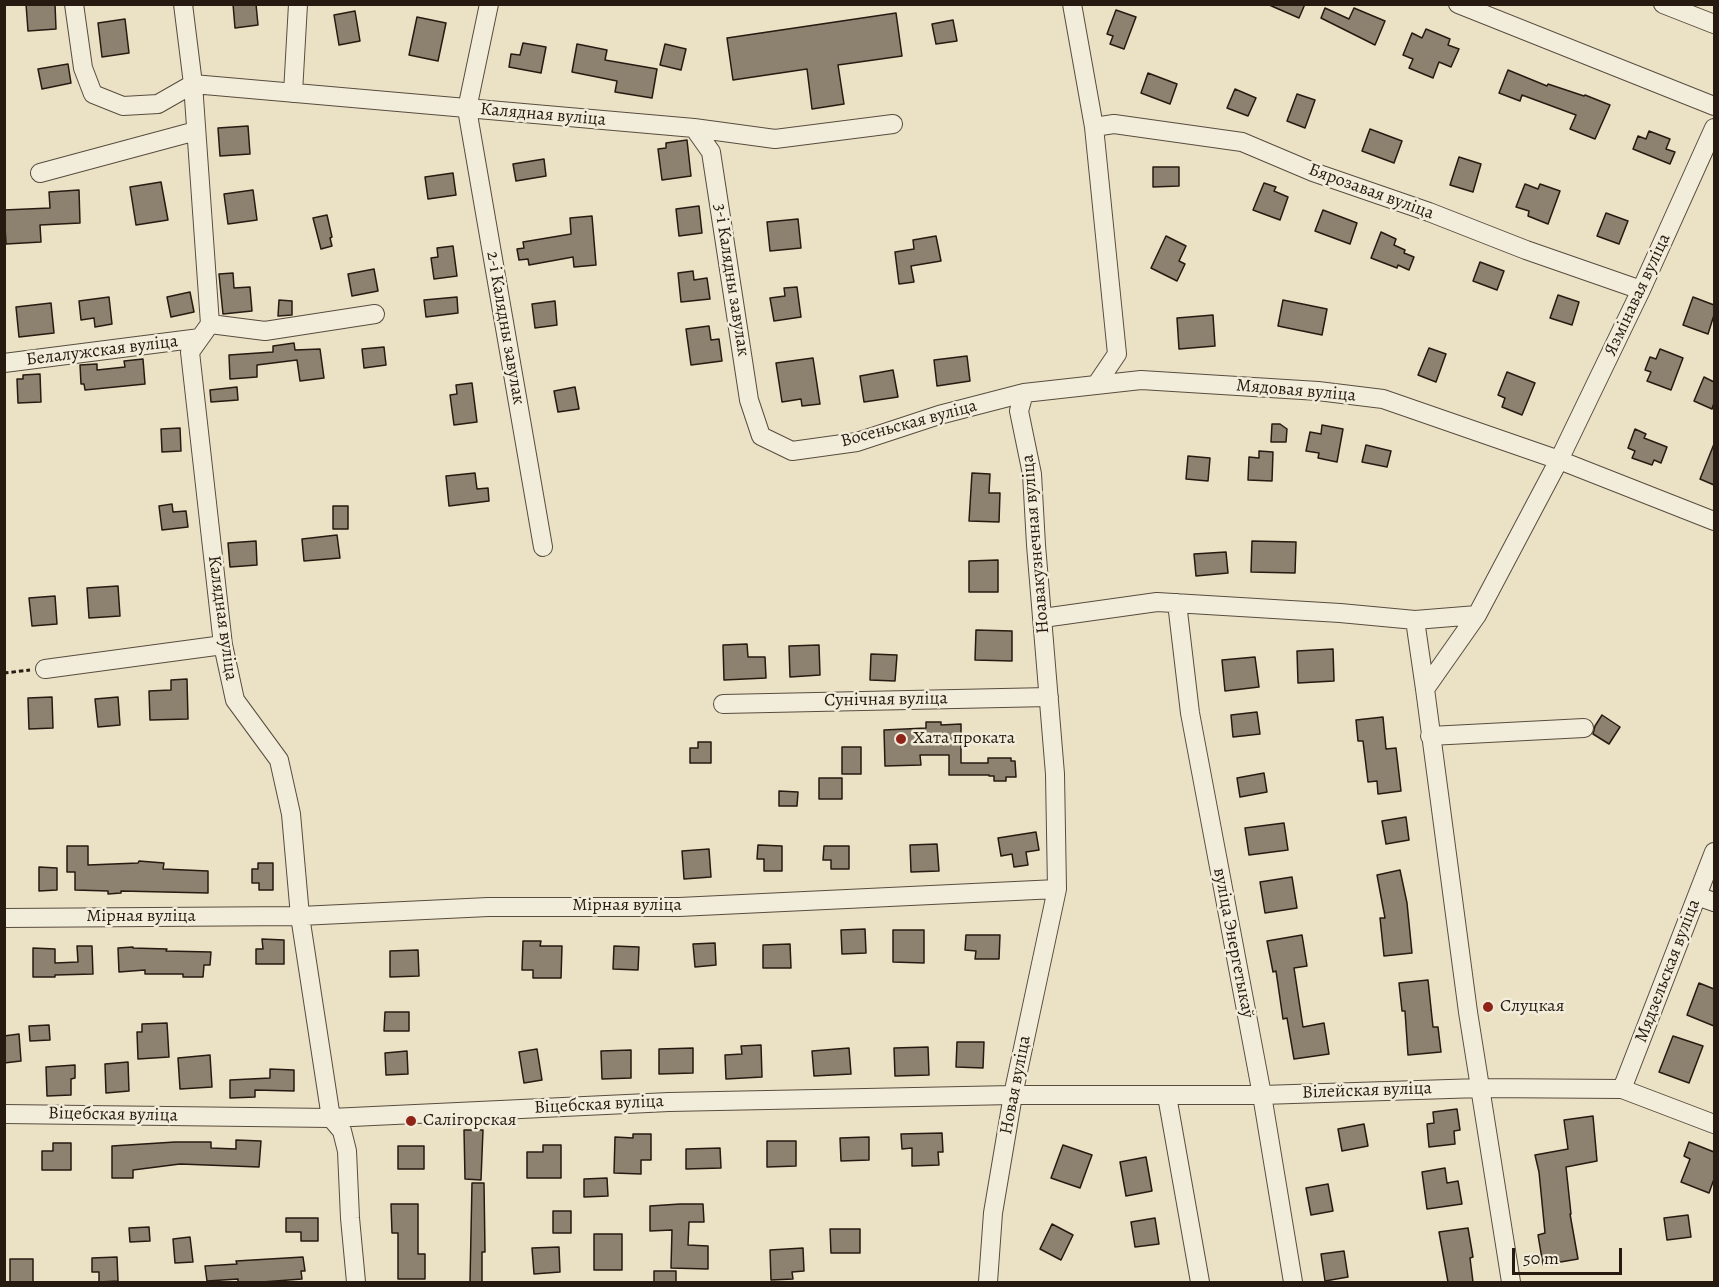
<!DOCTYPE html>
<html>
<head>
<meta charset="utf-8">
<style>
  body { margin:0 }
  #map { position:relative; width:1719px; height:1287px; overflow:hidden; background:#ebe2c6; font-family:Alegreya,serif }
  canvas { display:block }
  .frame { position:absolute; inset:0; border:6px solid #271a11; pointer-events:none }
  .scale { position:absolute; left:1512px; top:1248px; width:110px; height:27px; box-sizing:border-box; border:3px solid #271a11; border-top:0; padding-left:8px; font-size:18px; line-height:21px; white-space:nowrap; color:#271a11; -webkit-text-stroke:4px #f2ecda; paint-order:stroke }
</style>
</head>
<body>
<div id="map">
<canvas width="1719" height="1287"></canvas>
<div class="frame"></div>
<div class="scale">50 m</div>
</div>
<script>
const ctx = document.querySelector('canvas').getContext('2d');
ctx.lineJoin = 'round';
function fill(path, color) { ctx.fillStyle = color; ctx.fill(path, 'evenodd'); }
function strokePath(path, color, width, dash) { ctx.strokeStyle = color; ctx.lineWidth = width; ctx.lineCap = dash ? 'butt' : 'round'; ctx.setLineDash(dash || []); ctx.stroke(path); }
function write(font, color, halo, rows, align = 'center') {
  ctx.font = font + ' Alegreya,serif'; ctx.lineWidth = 5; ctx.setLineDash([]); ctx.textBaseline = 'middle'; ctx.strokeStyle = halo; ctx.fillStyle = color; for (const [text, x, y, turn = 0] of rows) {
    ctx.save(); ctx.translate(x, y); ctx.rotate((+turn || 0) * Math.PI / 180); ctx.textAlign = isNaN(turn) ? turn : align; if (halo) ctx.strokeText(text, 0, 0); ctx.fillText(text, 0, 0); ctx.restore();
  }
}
const building = new Path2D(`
  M26,4h29l1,25 -28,2z
  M233,4h23l2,21 -23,3z
  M1267,4h38l-6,14z
  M1325,8l24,11 5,-11 31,13 -10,24 -54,-27z
  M1116,10l20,7 -12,32 -14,-5 3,-8 -6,-2z
  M355,11l5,30 -21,4 -5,-30z
  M896,13l6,43 -64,9 6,39 -32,5 -5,-40 -74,11 -6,-42z
  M417,17l29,6 -8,38 -29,-6z
  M125,19l4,34 -27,4 -4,-34z
  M953,20l4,21 -21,3 -4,-20z
  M1426,29l24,10 -2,6 11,4 -8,18 -12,-5 -6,16 -24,-10 4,-9 -10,-4 9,-22 10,5z
  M523,43l23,4 -5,26 -32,-6 2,-13 9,1z
  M577,44l30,6 -2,10 52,9 -5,29 -37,-6 2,-11 -45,-9z
  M665,44l21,5 -5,21 -21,-5z
  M68,64l3,19 -29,6 -4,-20z
  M1508,70l39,16 1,-2 36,12 1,-1 25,10 -15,34 -25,-10 6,-14 -54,-20 -2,6 -21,-8z
  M1148,73l29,11 -7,20 -29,-11z
  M1235,89l21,9 -8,18 -21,-8z
  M1297,94l18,6 -10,28 -18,-7z
  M248,126l2,28 -30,2 -2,-28z
  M1370,129l32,12 -8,22 -32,-12z
  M1649,131l21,8 -4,10 9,3 -5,12 -37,-15 5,-13 8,3z
  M687,140l4,36 -29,4 -4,-31 8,-1v-5z
  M1459,157l22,7 -8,28 -23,-7z
  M544,159l2,17 -30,5 -3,-17z
  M1153,167h26v19l-26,1z
  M453,173l3,22 -28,4 -3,-22z
  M161,182l7,38 -32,5 -6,-38z
  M1264,183l12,4 -2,4 14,6 -8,23 -27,-10z
  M1525,184l13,5 2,-5 20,7 -12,33 -20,-8 1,-5 -13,-4z
  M79,190l1,33 -40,2 1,17 -35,2 -2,-34 46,-2 -1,-16z
  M253,190l4,30 -29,4 -4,-30z
  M699,206l3,27 -23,3 -3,-27z
  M1323,210l34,13 -7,21 -35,-13z
  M1606,213l22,8 -9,23 -22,-8z
  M327,215l5,22 -2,1 2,8 -11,3 -8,-31z
  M592,216l4,49 -22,2 -1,-10 -44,8 -1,-6 -9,1 -2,-11 7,-1 -1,-6 48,-8 -1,-16z
  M798,219l3,29 -31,3 -3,-29z
  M1381,232l15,7 -2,6 11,5 -1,3 10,4 -5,13 -11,-5 -1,3 -26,-10z
  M936,236l5,25 -30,5 3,16 -15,2 -4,-32 19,-3 -1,-9z
  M1166,236l20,10 -7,15 6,3 -8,17 -26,-13z
  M453,246l4,30 -23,3 -3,-21 7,-1 -1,-9z
  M1480,262l24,9 -7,19 -24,-9z
  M374,269l4,22 -26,5 -4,-22z
  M693,271l1,9 13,-2 3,21 -29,3 -3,-29z
  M233,273l1,15 16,-1 2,24 -29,3 -4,-40z
  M797,287l4,30 -27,4 -4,-23 15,-2 -1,-8z
  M190,292l4,20 -23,5 -4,-20z
  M1558,295l21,7 -7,23 -22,-7z
  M109,297l3,27 -17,3 -1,-9 -13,2 -2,-19z
  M457,297l1,16 -32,4 -2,-17z
  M1693,297l21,8v10l-6,19 -25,-9z
  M279,300l13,1v14l-14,1z
  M1283,300l44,9 -5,26 -44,-9z
  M555,301l2,24 -22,3 -3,-24z
  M51,303l3,30 -35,4 -3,-30z
  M1213,315l2,31 -36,3 -2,-31z
  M709,326l2,14 8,-1 3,22 -31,4 -5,-36z
  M294,343l1,7 25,-1 4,29 -24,3 -3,-21 -40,5v12l-27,2 -1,-24 44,-3v-6z
  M384,347l2,18 -22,3 -2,-19z
  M1429,348l17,6 -10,28 -18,-7z
  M1660,349l23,9 -12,32 -24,-9 4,-9 -6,-2 5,-13 6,2z
  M967,356l3,25 -33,5 -3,-26z
  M813,358l7,46 -18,2 -1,-7 -19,3 -6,-39z
  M143,359l2,25 -60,6 -1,-6h-3l-1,-19 17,-1v6l28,-3 -1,-6z
  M893,370l5,27 -34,5 -4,-26z
  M1507,372l28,11 -13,32 -20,-8 3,-9 -7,-3z
  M40,374l1,28 -23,1 -1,-24h6v-4z
  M1704,377l10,5v21l-2,6 -18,-8z
  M472,383l5,39 -23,3 -4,-30 7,-1 -1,-9z
  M237,387l1,13 -27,2 -1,-12z
  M575,387l4,22 -21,3 -4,-21z
  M1272,424h8l7,5 -1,13h-15z
  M1322,425l21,4 -6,33 -19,-4 1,-5 -13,-2 4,-19 11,2z
  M180,428l1,23 -19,1 -1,-23z
  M1635,429l11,5 -2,4 23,9 -6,16 -7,-3 -2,5 -20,-7 3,-7 -7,-3z
  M1714,444v41l-14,-6z
  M1366,445l25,6 -4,16 -25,-5z
  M1259,451l14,1 -1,29 -24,-1 1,-23 10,1z
  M1188,456l22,2 -2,23 -22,-2z
  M475,473l2,16 11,-1 1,13 -40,5 -3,-30z
  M972,473l18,1 -1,19h11l-1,29 -30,-1z
  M172,504l1,8 13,-1 2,16 -26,3 -3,-24z
  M333,506h15v23h-15z
  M337,535l3,23 -36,3 -2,-22z
  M256,541l1,24 -27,2 -2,-24z
  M1252,541l44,1 -1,31 -44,-1z
  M1226,552l2,21 -32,3 -2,-22z
  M998,560v32h-29v-31z
  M118,586l2,30 -31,2 -2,-30z
  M55,596l2,28 -25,2 -3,-28z
  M976,630l36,1v30l-37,-1z
  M747,644l1,13h17l1,21 -42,2 -1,-35z
  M819,645l1,30 -30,2 -1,-31z
  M1333,649l1,32 -36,2 -1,-32z
  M871,654l26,1 -2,26 -25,-1z
  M1255,657l4,30 -34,4 -3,-31z
  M187,679l1,40 -38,1 -1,-29 22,-1v-10z
  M52,697l1,31 -24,1 -1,-31z
  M118,697l2,28 -22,2 -3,-28z
  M1257,712l3,22 -27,3 -2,-22z
  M1602,715l18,12 -11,17 -16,-10 2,-8z
  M1383,717l3,32 10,-1 5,43 -23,3 -1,-13 -9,1 -5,-41h-5l-2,-21z
  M926,722h15v3l20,-1v39h27v-5h23v3h4l1,16h-10v4h-12v-5h-5v-1h-40v-20h-29l1,10 -36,1 -1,-36 42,-2z
  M698,742h13v21h-21v-15h8z
  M842,747h19v27h-19z
  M1264,773l3,19 -27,5 -3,-19z
  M819,778h23v21h-23z
  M779,791l19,1 -1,14h-18z
  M1406,817l3,23 -23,4 -4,-23z
  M1284,823l4,27 -39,5 -4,-27z
  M1036,832l3,18 -13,2 2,13 -14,2 -2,-13 -11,2 -3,-18z
  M937,844l2,27 -28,1 -1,-27z
  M758,845l24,1v25h-18v-12h-7z
  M67,846h21v19l50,-2 1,-2 25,2 -1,6 45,2v22l-87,-2v2l-13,1v-3l-33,-1v-18h-8z
  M824,846h25v23h-18v-9h-8z
  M709,849l2,28 -27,2 -2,-28z
  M258,863h15v27h-14v-7h-7v-14h6z
  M39,867l18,1v22l-18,1z
  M1400,870l7,33 5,50 -28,3 -4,-38h5l-8,-43z
  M1292,877l5,31 -32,5 -5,-31z
  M865,929l1,24 -24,1 -1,-24z
  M893,930h31v33l-31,-1z
  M966,935h34l-1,24h-24l1,-8 -11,-1z
  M1302,935l5,31 -13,2 9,59 21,-4 5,31 -35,5 -7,-41 -4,1 -7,-48 -3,1 -6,-31z
  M262,939l22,1v24h-28v-15h7z
  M523,941h18l-1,5h22l-1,32h-28v-8h-11z
  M715,943l1,22 -21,2 -2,-23z
  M790,944l1,24h-28v-23z
  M77,946h15l1,28 -38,1v2h-22v-29l22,1v14l23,-1z
  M614,946l25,1 -1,23 -25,-1z
  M133,947v1l34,1 -1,2 45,1 -1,13h-6l-1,12h-20v-3h-38v-4l-26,2 -1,-24z
  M418,950l1,26 -29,1v-26z
  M1428,980l5,47h5l3,25 -33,3 -3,-44h-3l-3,-28z
  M1699,983l15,6v37l-27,-11z
  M385,1012h24v19h-25z
  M167,1023l2,34 -31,2 -1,-27h5v-8z
  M49,1025l1,15 -20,1 -1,-15z
  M19,1034l2,27 -17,2v-27z
  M1673,1036l30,10 -14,37 -30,-11z
  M957,1042h27l-1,26 -27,-1z
  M761,1045l1,32 -36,2 -1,-24 17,-1 -1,-8z
  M928,1047l1,28 -34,1 -1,-28z
  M693,1048v25l-34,1v-25z
  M849,1048l2,26 -37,2 -2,-25z
  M537,1049l5,31 -18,3 -5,-31z
  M631,1050v28l-29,1 -1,-28z
  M407,1051l1,23 -22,1 -1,-22z
  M210,1055l2,32 -32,2 -2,-31z
  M128,1062l1,29 -23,2 -1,-29z
  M75,1065v13l-4,1v16l-24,1 -1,-29z
  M270,1069l24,1v21l-39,-1v7l-25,1v-18l40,-2z
  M1457,1109l3,21 -6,1 1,13 -26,3 -2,-23 7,-1 -1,-11z
  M1593,1116l4,45 -31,6 5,47h-1l8,45 -35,6 -5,-30 7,-2 -6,-61 -4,-17 33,-6 -4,-29z
  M1364,1124l4,22 -26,5 -4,-22z
  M464,1130h19l-2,50 -16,-1z
  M942,1133l1,19h-5l1,13 -27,1v-18l-10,1 -1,-15z
  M633,1134h18v26h-10v14l-27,-1 1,-36 18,1z
  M869,1137v23l-28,1 -1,-23z
  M236,1140l25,1 -2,26 -79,-3 -47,6v8h-21v-32l63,-4h36v6l25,1z
  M767,1141h29v25l-29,1z
  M1689,1142l25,10v27l-5,14 -28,-11 9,-23 -6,-3z
  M53,1143h18v27h-29v-19h11z
  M543,1145h18v33h-34v-26h16z
  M1063,1145l29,10 -12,33 -29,-10z
  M398,1146h26v23h-26z
  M720,1148l1,20 -35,1v-20z
  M1146,1157l6,34 -26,5 -6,-34z
  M1445,1168l2,15 11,-2 4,23 -35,5 -5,-37z
  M607,1178l1,18 -24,1v-18z
  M472,1183h12l1,69h-3v30h-12z
  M1328,1184l5,27 -22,4 -5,-27z
  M391,1204h27v50h7v25h-27v-46h-6z
  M680,1204h23l1,18h-15l-1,23 20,1v23l-37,-1 1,-38 -22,1v-25z
  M553,1211h18v22h-18z
  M1688,1215l3,22 -24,3 -3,-22z
  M286,1218h32v23h-17v-9h-15z
  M1155,1218l4,26 -24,3 -4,-25z
  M1052,1224l21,11 -12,25 -21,-11z
  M149,1227l1,14 -20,1 -1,-14z
  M1468,1228l5,29 -3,1 3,24h-25l-9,-50z
  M830,1229h30v24h-29z
  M594,1234h28v36h-28z
  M190,1237l3,25 -18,1 -2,-24z
  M559,1247l1,25 -26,2 -2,-26z
  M803,1248l1,23 -12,1 1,7 -22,1 -1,-30z
  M1344,1251l4,26 -23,4 -4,-27z
  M117,1257l1,24 -19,1v-10h-7v-14z
  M303,1257l2,14h-4l1,8 -40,3h-24v-3l-31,2 -2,-15 32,-2 -1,-3z
  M10,1259h23v23h-23z
  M654,1271h22v11h-22z`);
fill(building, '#8d826f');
strokePath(building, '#271a11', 1.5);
const minor = new Path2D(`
  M74,4l9,64 10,26 30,12 35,-2 35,-20 17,240 -20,28 33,293 12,55 44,60 12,54 9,102 31,202 11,13 5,20 3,67 6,64
  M183,4l10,80 501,44 81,11 118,-15
  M489,4l-22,105 76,438
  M1072,4l22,123 23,227 -21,31
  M1458,4l256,102
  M1663,4l51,20
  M293,93l5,-89
  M1094,127l20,-3 128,18 71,30 116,40 97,38 115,40
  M694,128l17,24 38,248 12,36 31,15 65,-9 82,-27 85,-22 117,-13 177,11 65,8 176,61 155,61
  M40,173l156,-42
  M210,324l55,7 110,-17
  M4,363l196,-25
  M1177,603l13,110 72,382 31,187
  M1043,618l114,-16 183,11 75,7 62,-5
  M1415,620l10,69
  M45,669l178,-24
  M723,704l326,-7
  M1430,736l154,-8
  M1697,896l17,6
  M4,918l296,-2 188,-9h191l378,-18 -2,-115 -19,-229 -4,-71 -13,-63 5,-18
  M1622,1089l92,-237
  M1167,1096l33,186
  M4,1114l327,4 338,-16 344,-7h249l218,-7 142,1 92,35
  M988,1282l5,-69 20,-118 44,-206
  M1511,1282l-43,-270 -43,-323 52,-74 82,-155 82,-170 73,-162`);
strokePath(minor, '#584c3e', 20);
strokePath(new Path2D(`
  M4,673l26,-3`), '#271a11', 3, [4.5, 3]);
strokePath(minor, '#f2ecda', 18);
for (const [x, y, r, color] of [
  [901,739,6,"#8f2418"],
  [1488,1007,6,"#8f2418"],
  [411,1121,6,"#8f2418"]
]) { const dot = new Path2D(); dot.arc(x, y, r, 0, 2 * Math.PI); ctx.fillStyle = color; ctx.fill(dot); strokePath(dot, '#f2ecda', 2); }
write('18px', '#271a11', '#f2ecda', [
  ["Калядная вуліца",543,115,5],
  ["Бярозавая вуліца",1371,192,20],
  ["3-і Калядны завулак",731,280,81],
  ["Язмінавая вуліца",1638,295,-65],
  ["2-і Калядны завулак",505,328,80],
  ["Белалужская вуліца",102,351,-7],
  ["Мядовая вуліца",1296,391,5],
  ["Восеньская вуліца",909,424,-15],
  ["Ноавакузнечная вуліца",1036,544,-95],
  ["Калядная вуліца",222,618,82],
  ["Сунічная вуліца",886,700,-1],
  ["Мірная вуліца",627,906],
  ["Мірная вуліца",141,917],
  ["вуліца Энергетыкаў",1233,943,79],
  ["Мядзельская вуліца",1668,971,-69],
  ["Новая вуліца",1016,1085,-79],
  ["Вілейская вуліца",1367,1091,-2],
  ["Віцебская вуліца",599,1105,-3],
  ["Віцебская вуліца",113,1115,1]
]);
write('18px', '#271a11', '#f2ecda', [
  ["Хата проката",913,739],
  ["Слуцкая",1500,1007],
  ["Салігорская",423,1121]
], 'left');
</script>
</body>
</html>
